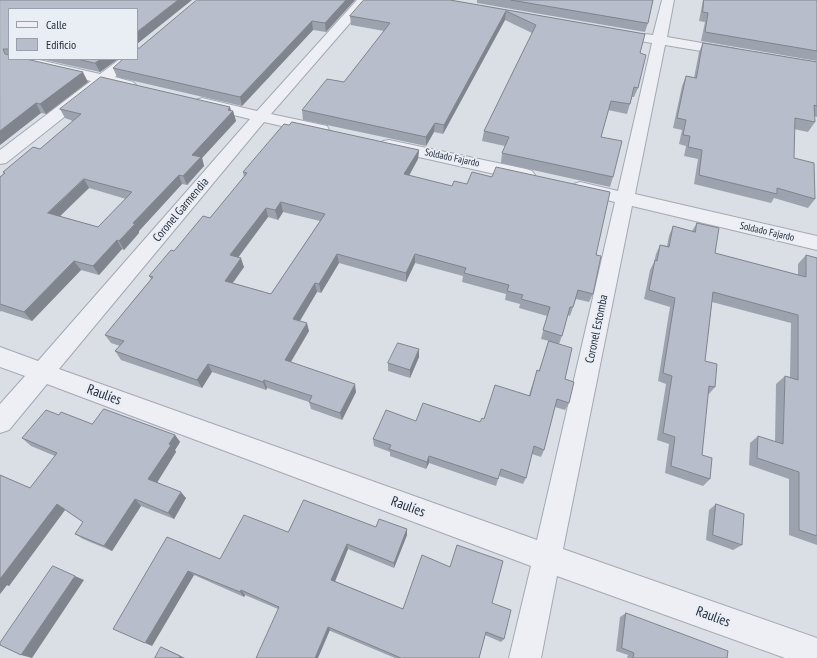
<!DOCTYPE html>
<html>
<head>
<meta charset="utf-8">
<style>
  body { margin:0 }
  #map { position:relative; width:817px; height:658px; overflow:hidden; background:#dadfe6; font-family:"PT Sans Narrow",sans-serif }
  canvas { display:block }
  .legend { position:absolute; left:8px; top:8px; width:130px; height:52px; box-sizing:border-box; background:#e9eef4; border:1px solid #9aa0ab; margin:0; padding:5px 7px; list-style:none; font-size:12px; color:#242c3d }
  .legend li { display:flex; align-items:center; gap:8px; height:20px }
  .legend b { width:20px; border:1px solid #9aa0ab }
</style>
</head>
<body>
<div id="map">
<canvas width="817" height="658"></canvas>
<ul class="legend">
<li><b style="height:5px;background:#edeff5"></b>Calle</li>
<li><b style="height:11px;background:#b7bdca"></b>Edificio</li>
</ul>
</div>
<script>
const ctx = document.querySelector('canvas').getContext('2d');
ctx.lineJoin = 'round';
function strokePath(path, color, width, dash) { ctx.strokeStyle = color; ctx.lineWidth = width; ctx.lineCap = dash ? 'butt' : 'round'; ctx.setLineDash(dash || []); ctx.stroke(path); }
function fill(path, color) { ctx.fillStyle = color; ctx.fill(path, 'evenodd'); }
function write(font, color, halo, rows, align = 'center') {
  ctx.font = font + ' "PT Sans Narrow",sans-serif'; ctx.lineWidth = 3.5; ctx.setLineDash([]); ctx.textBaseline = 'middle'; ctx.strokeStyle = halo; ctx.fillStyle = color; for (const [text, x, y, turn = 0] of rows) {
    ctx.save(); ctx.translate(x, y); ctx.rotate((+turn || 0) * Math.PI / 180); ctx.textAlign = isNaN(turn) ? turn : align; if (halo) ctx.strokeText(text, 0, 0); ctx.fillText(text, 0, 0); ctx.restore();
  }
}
const minor = new Path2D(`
  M357,0h13l-99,114 56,12 2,4 -2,4 -6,1 -57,-13 -205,247 478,171 78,-338 -41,-10 -3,-4 3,-4 6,-2 38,9 34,-148 -12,-2 -2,-3 2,-3 5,-1 8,1 9,-35h12l-7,37 64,11 5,1 2,3 -2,3 -5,1 -66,-11 -30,149 182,42v14l-185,-44 -69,343 254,89v20h-32l-228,-82 -16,82h-32l22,-92 -484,-182 -38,46 -9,3v-29l25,-28 -25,-9v-20l38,14 212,-242 -54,-13 -2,-3 2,-3 6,-2 55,13z
  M9,59h26l65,15 20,-15h16l-21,18 18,5 3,3 -3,3 -5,2 -22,-6 -100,79 -6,1v-14l91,-69 -80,-19z
  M389,140l137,29 6,2 3,4 -3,4 -6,2 -143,-32 -2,-4 2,-4z`);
strokePath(minor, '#a3a9b3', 2);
fill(minor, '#edeff5');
fill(new Path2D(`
  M0,0l9,9v50l79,23 -42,32 -5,-1 -41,32z
  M355,0l-29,32 -13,-2 -71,76 -125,-29 -4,-9z
  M450,0l195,34 -5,19 -2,35 -4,9h-2l-5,17 -19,-4 -7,27 12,40 -3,10 -109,-24 1,-10 3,-7 -23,-5 2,-10 48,-98 -27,-13 -62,114 -9,-2 -8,14 -123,-26 -1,-10 42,-28 40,-51 -33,-6 -1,-9z
  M477,0h176l-5,23 -3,9 -168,-29z
  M703,0h114v61l-116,-20 4,-19 -6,-1z
  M703,43l114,19v55l-3,-1 1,6 -7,10 -14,-3v29l21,41 -7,9 -34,-10 -3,5 -77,-19 4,-25 -14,-3 2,-10 -7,-2 3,-14 -9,-2 9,-42 4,-10 8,2 5,-26z
  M41,59h77l-18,13z
  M60,109l171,2h2l3,10 -34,37 2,8 -17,19 -5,-1 -43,47v2l-15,17 -2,-1 -23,26 -18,-5 -49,51 -31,-10 -1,1v-135l4,-4 -1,-1 37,-23 33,-28 -8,-3zM89,188l37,11 -28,28 -38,-11z
  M419,150l-1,9 -9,17 187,79 -3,39 -4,8 -13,-3 -6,17 -2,-1 -6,21 -3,8 10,59 -4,7 -10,-3 -11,43 -3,7 -9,-3 -6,24 -3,6 -24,-8 -3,10 -67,-23 -3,6 -36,-13v-4l-16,-6 -1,-7 43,-18 64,1 4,-3 45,-24 8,-25 2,1 10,-30 -8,-2 6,-23 -28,-8 1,-4 -15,-4 1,-6 -44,-12 1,-6 -48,-13 -9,19 -67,-19 -18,30 -4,-1 -17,29 9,10 -18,31 65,30 -14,28 -31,-11 -2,-7 -42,-14 -1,2 -54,-18 -10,16 -81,-28 -6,-9 5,-5 -9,-3 -6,-8 46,-56 -2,-3 25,-25 36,-33 34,-41 -1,-5zM283,212l37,9 -49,73 -38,-11 11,-16 -6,-9 30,-41 10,3z
  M697,223l18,30 83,22v-11l8,-9 11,3v287l-28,-10v-56l-40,-14 1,-22 8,-7 17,6 1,-58 9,-8 5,1 1,-54 -79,-21 -7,59 10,26 -7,8 -6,60 8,24 -7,7 -38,-13 4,-29 -12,-4 9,-56 -8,-3 12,-74 -26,-8 6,-29 4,-8 2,-8 4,-9 7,1 2,-10 4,-10 19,5z
  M419,357l-9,21 -22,-7v-8z
  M59,415l33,9 83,11 5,7 -5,8 1,2 -19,30 29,16 -12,21 -33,-13 -29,45 -29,-12 -8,-5 8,-12 -18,-12 -56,76 -2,-1 -7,9v-119l30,13 25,-32 -24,-10 -9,-8z
  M716,504l26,41 -9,5 -27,-10 3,-30z
  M376,527l31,2v6l-13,33 -46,-19 -13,32 68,28 89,-6 12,36 -3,3 -16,-7 -6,23h-84l-117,-49 -33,-14 -1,2 -50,-22 -42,71 15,-109 53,22 68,-27z
  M626,613l101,45h-100l1,-3 -12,-4 4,-34z`), '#9da3ae');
fill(new Path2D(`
  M178,0h14l-55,44v-12z
  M346,0h9l-29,32 -1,-9z
  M506,11l-1,9 -62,114 1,-9z
  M312,21l1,9 -71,76 -2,-9z
  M101,59h17l-18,13 -5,-9z
  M83,72l5,10 -42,32 -6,-10z
  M36,103l5,10 -41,32v-14z
  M230,107l2,6 1,-2 3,10 -34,37 2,8 -17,19 -4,-9 9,-21z
  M435,123l-1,9 -8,14v-9z
  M419,150l-1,9 -14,25v-10z
  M179,175l3,9 -43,47v2l-15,17 -5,-9 14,-18z
  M84,179l5,9 -35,34 -6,-9z
  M281,202l2,10 -5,8 -3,-10z
  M266,208l2,9 -35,47 -3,-9z
  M117,240l5,9 -23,26 -6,-9z
  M337,254l2,9 -18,30 -2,-9z
  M415,254v9l-9,19v-9z
  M241,258l3,9 -16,22 -3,-8z
  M74,261l7,9 -49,51 -8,-9z
  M315,283l2,9 -21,35 -3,-8z
  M307,323l2,8 -22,37 -2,-8z
  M419,349v8l-9,21v-8z
  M208,364l4,8 -10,16 -5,-8z
  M264,380l3,8 -1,2 -3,-8z
  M355,384l1,8 -14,28 -2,-7z
  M175,435l5,7 -5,8 1,2 -21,34 -7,-7 21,-35z
  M429,456v7l-3,6 1,-7z
  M181,492l5,6 -12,21 -6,-6z
  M135,499l6,7 -29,45 -8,-5z
  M57,504l8,6 -56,76 -2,-1 -7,9v-15z
  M407,529v6l-13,33v-5z
  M347,544l1,5 -14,35 -3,-4z
  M188,571l6,4 -42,71 -7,-3z
  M75,576l9,4 -52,78 -11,-3z
  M241,590l4,5 -1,2 -4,-5z
  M328,627l2,3 -12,28h-3z
  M161,647l7,3 17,8h-6z`), '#80848d');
const building = new Path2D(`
  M0,0h178l-41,32v-23h-128v40h-6l2,5 4,1v4h17l57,13 -43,32 -4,-1 -36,28z
  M197,0h149l-21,23 -13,-2 -72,76 -127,-29 10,-9h14v-11h2z
  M364,0h86l195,34 -5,19 6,2 -8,33 -4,-1 -4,17 -19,-3 -10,36 21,4 -9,36 -111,-24 7,-16 -25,-6 52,-106 -30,-14 -62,114 -9,-2 -9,14 -124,-27 25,-31 17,3 46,-59 -40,-7z
  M511,0h142l-5,23z
  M704,0h113v51l-112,-19 3,-19 -5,-1z
  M703,43l114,19v44l-3,-1 1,17 -20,-4 -1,40 20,5 1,36 -38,-11v6l-78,-19 3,-25 -14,-3 2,-11 -7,-1 3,-15 -9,-2 9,-42 10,2z
  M77,59h24l-6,4z
  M101,77l129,30 -2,3 5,1 -41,44 9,2 -18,19 -4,-1 -46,48 2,1 -16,17 -2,-1 -24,26 -19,-5 -50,51 -24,-8v-127l5,-4 -2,-1 30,-25 7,2 41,-35 -21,-5zM84,179l48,13 -34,35 -50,-14z
  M292,122l127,28 -15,24 48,12 2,-5 13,3 5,-12 20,5 4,-10 114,25 -14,63 5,1 -8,38 -15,-4 -5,17h-3l-8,29 -19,-6 7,-23 -29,-8 2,-4 -16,-4 2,-6 -45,-12 2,-5 -51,-14 -9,19 -69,-19 -18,30 -4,-1 -22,36 14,4 -22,37 70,24 -15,29 -31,-11 3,-6 -48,-16 -1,2 -55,-18 -11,16 -82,-29 9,-10 -19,-6 48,-58 -4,-1 22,-26 3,1 29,-35 7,2 37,-45 -4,-1 41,-48 5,1zM281,202l44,12 -54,80 -46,-13 16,-23 -11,-3 36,-47 9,2z
  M697,223l22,5 -4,25 91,24v-22l11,3v278l-18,-6v-58l-42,-14 1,-22 25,8 2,-68 13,4v-65l-85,-23 -8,69 12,3 -2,23 -6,-1 -7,69 10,3 -2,21 -39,-13 4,-29 -12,-4 9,-57 -9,-3 12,-75 -26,-8 6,-30 2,1 3,-16 9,2 4,-21 22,6z
  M549,341l23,7 -7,31 9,3 -5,21 -12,-4 -13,51 -10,-4 -8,32 -25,-9 -3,10 -69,-23 -2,6 -38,-13 2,-4 -18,-6 13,-29 30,11 7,-18 57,19 2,-4 2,1 11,-34 35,11 7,-26 2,1z
  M398,343l21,6 -9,21 -22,-7z
  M104,409l71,26 -6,9 2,1 -23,34 33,13 -13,21 -33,-14 -31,47 -29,-12 8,-12 -26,-18 -57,75v-104l30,13 27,-35 -35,-15 24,-28 13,5 2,-3 31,12z
  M304,500l72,27 3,-8 28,10 -13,34 -47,-19 -16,36 72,29 19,-54 28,12 7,-22 46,16 -11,42 19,7 -7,29 -18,-7 -7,26h-78l-73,-31 -13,31h-59l23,-51 -38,-17 -1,2 -52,-21 -43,72 -32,-14 54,-92 53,22 24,-44 44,17z
  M716,504l28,10 -2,31 -29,-10z
  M53,566l22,10 -54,79 -21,-10v-2z
  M626,613l102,38 -1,7h-94l1,-5 -12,-5z
  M161,647l19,9 -1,2h-24z`);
fill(building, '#b7bdca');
strokePath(building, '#80848d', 1);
write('10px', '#242c3d', '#e9eef4', [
  ["Soldado Fajardo",452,158,12],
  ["Soldado Fajardo",767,232,13]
]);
write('12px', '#242c3d', '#e9eef4', [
  ["Coronel Garmendia",181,210,-50],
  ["Coronel Estomba",597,329,-78]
]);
write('14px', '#242c3d', '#e9eef4', [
  ["Raulíes",104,395,20],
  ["Raulíes",408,507,20],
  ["Raulíes",713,617,20]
]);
</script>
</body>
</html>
